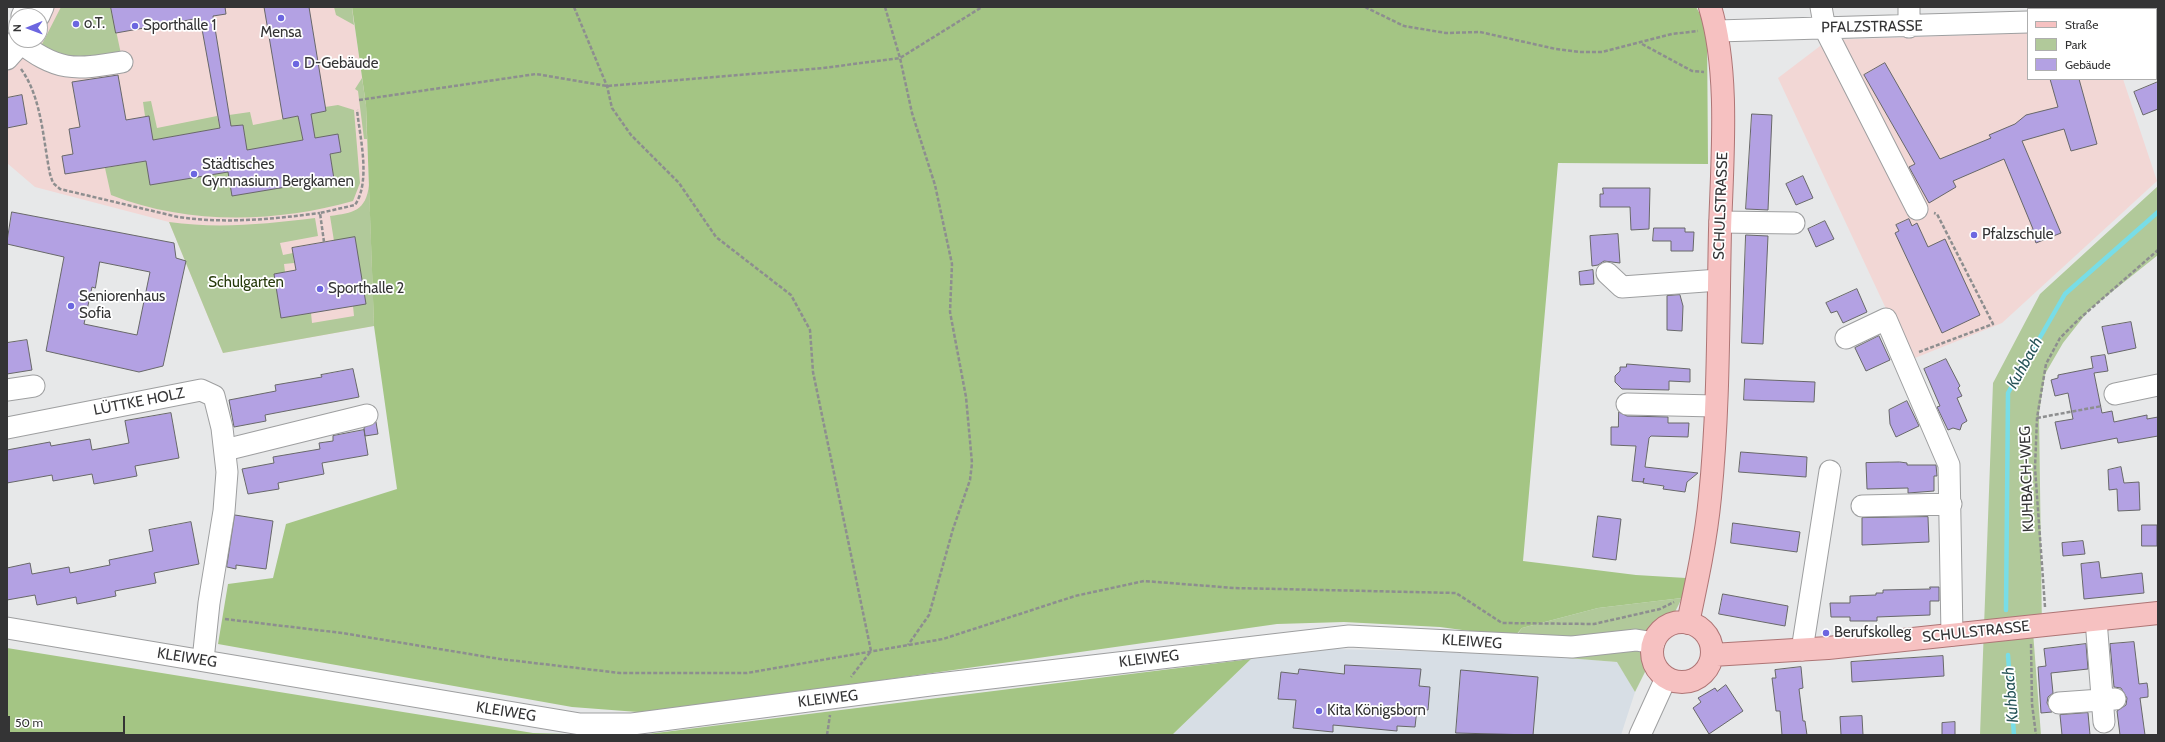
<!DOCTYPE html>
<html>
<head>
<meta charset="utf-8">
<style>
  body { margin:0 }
  #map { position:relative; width:2165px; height:742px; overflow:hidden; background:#e7e8e9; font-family:Cabin,sans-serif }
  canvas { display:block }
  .frame { position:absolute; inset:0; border:8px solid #343435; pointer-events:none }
  .legend { position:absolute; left:2027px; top:8px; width:130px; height:72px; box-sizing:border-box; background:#fff; border:1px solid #aeaeae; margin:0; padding:5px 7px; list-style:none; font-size:12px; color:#343435 }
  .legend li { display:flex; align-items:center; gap:8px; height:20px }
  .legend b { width:20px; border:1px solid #aeaeae }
  .north { position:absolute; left:8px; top:8px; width:40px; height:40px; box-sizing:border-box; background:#fff; border:1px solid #aeaeae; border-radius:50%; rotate:269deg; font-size:11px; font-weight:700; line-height:16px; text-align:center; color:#343435 }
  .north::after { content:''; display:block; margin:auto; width:14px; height:18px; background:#6c66e0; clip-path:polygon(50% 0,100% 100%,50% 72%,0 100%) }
  .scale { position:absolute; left:8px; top:716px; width:117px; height:18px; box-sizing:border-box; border:2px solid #343435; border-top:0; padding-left:5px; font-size:12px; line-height:14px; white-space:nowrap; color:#343435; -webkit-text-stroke:3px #fff; paint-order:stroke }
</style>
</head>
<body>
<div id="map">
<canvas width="2165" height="742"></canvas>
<div class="frame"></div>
<ul class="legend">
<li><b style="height:5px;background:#f6c1c1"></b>Straße</li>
<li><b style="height:11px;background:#b1c99a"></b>Park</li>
<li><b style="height:11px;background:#b3a1e3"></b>Gebäude</li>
</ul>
<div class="north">N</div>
<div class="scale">50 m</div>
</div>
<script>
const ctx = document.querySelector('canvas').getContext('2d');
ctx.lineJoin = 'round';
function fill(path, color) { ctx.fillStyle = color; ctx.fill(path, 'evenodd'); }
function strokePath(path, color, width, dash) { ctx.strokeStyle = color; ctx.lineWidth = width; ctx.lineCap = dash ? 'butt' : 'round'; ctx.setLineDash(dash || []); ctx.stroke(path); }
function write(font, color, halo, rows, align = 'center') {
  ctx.font = font + ' Cabin,sans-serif'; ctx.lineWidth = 3.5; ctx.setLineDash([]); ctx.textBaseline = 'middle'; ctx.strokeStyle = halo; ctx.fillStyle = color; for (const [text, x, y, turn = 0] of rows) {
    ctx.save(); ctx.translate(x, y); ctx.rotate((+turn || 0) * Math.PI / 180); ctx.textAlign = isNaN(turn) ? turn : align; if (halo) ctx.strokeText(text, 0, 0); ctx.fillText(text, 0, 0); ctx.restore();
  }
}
fill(new Path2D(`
  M1331,649l172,4 115,9 17,30 -14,43h-449l79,-76z`), '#d7dee5');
fill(new Path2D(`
  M45,7h307l14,98 8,221 -151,27 -54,-131 -134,-35 -28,-24v-99l21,-24h12v-18z
  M2028,33v46h95l34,102 -155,142 -92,37 -132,-282 50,-38z`), '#f2d7d5');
fill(new Path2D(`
  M61,7h50l10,47 -52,5 -28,-13z
  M334,7h18l2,18 -18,-10z
  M362,78l4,27 1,34h-3l-6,-48 -3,-2z
  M151,101l6,27 60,-12 3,12 -67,12 -4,-24h-4l-2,-14z
  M338,105l16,5 6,73 -7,18c-78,22 -166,24 -242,-6l-6,-27 41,-7 4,24 89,-15 -7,26 102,-17 -4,-25 11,-2 -3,-17 -23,3 -4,-24 14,-3v-4z
  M250,112l3,13 45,-9 5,24 -66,12 -2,-7 11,-1 -3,-19 -12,1 -2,-11z
  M369,185l5,141 -151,27 -54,-131c49,7 97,2 146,-4l3,18 -38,7 3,12 10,-2 1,10 -10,1 1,8 -11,2 7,44 30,-5 1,10 42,-7 -1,-10 13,-2 -32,-63 -4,-25c23,-3 36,-5 39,-31z
  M2158,186v69l-69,55 -26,33 -18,31 -6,39 3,218 -9,1 8,103h-61l13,-352 47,-89z
  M1682,598l-47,94 -18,-30 -114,-9 19,-25 76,-20z`), '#b1c99a');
fill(new Path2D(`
  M352,7h1344l11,19 1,138 -150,-1 -35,398 113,14 50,3 -4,20 -84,10 -76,20 -8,9 -74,-10 -96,-5 -67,2 -626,89 -79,-6 -354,-63 10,-60 45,-6 13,-54 111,-35 -23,-163 -8,-221z
  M7,648l526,85 65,2h-591z
  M1251,659l-79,76h-532z`), '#a4c584');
strokePath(new Path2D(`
  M2006,610l2,-217 57,-99 93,-82
  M2008,655l6,80`), '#78dde7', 4.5);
const building = new Path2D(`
  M111,7h114l1,7 -13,2 18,110 12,-1 4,25 56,-10 -5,-24 -15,3 -19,-112h45l17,104 -15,3 4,24 23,-4 3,18 -11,2 4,25 -102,17 -4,-24 -78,13 -4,-24 -81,13 -3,-18 11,-2 -4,-25 11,-2 -8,-45 46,-7 8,45 23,-4 4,24 67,-12 -20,-110 -84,15z
  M1885,63l55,96 51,-21 -2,-3 26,-11 11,-9 32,-8 -8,-28h29l18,65 -26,7 -7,-22 -42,12 39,92 -25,10 -5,-13 2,-1 -29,-70 -51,22 3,6 -27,16 -20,-36 6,-3 -51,-89z
  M2158,82v27l-15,6 -9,-23z
  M22,95l5,29 -20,4v-30z
  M1752,114l20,1 -4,95 -22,-1z
  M1803,176l10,22 -17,7 -10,-21z
  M1603,188h47l-1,41 -18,1 -1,-23h-30v-13h3z
  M12,212l162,31 2,15 10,3 -23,105 -24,6 -93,-21 18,-94 -57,-13zM100,262l50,10 -13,63 -53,-11 8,-37 3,1z
  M1909,219l3,7 5,-3 11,24 17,-8 35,76 -38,18 -47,-100 4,-2 -3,-6z
  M1825,221l9,18 -18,8 -8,-18z
  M1654,228h31v4h9l-1,19h-22v-10h-18z
  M1618,234l2,29 -16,-2 -6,4 -6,1 -2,-30z
  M1746,235l22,1 -5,108 -21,-1z
  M355,237l11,67 -85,14 -7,-44 22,-4 -4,-22z
  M1593,270l1,14 -14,1 -1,-13z
  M1857,289l10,23 -24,11 -6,-12 -6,2 -5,-10z
  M1680,295l3,11 -1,25 -15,-1v-34z
  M2131,322l5,26 -28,6 -6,-27z
  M1879,336l11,24 -24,11 -11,-23z
  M27,340l5,30 -25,4v-31z
  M2105,355l3,16 -14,2 8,40 10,-2 2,11 33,-7v4l11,-2v19l-40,7 -1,-5 -56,11 -6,-27 18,-3 -5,-26 -13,3 -4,-16 7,-2v-3l35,-7 -2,-11z
  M1946,359l14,27 -2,2 4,8 -5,2 10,23 -5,3 -2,6 -7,-2 -5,2 -11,-23 3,-1 -16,-37z
  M1627,364l63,5v13l-21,-1v9l-47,-1 -7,-7v-6l5,-5v-4h6z
  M353,369l6,28 -94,18 1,6 -32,6 -5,-27 47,-9 -1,-6 47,-8 -1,-2z
  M1745,379l70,3 -1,20 -70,-2z
  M1907,401l12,25 -23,11 -6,-13 -1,-14z
  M1619,412l8,4 41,1v6h21l-1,14 -37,-1 -2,2 -4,29 53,6 -11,9 -2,10 -22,-3 1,-3 -21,-3 1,-5 -1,4 -11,-1 4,-35 -25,-1v-18h7z
  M171,413l8,45 -44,8 2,10 -43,8 -2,-10 -39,7 -1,-6 -45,8v-33l43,-8 1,4 39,-7 2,11 37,-7 -4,-22z
  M376,422l2,12 -13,2 -1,-8z
  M364,430l4,25 -46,8 2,11 -46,9 1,6 -31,5 -6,-25 32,-6 -1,-6 47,-8 -1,-6 14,-2v-5z
  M1741,452l66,5 -1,20 -67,-5z
  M1900,462l7,1v2h29l1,11h-3v15l-26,2v-5l-41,1 -1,-26z
  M2121,467l3,16 15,-1 1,28 -22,1 -1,-22 -8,1 -1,-20z
  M235,515l38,6 -7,48 -30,-4v4l-9,-2z
  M1598,516l23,3 -5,41 -23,-3z
  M1928,517l1,25 -67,3v-27z
  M191,522l8,42 -45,9 2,10 -41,8 1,5 -39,8 -1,-7 -39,8 -2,-10 -28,5v-32l23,-5 2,11 37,-7 1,6 40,-8 -1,-5 44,-9 -4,-21z
  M1733,523l67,9 -3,20 -66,-9z
  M2142,525h15v21h-15z
  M2083,541l2,13 -22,2 -1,-13z
  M2099,562l2,16 41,-5 2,20 -60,6 -3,-35z
  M1930,587h9v14h-9v14l-53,2v4h-27v-4h-19l-1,-14h20v-7l26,-1v-2h7v-3l47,-1z
  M1723,594l65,12 -3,20 -66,-12z
  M2134,642l5,42 8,-1 1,7v7l-8,1 5,37h-25l-3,-24 9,-6 1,-7 -6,-10 -7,-1 -4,-43z
  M2086,644l2,25 -37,4 2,20 -5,4 -1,6 5,9 -11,1 -3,-46 8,-1 -2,-17z
  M1943,656l1,20 -92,6 -1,-20z
  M1345,665l76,4 -2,17 11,1 -2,23 -11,-1 -2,18 -18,-1v5l-64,-6v7l-40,-4 3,-28 -18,-1 3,-27 17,2 1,-5 45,5z
  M1801,667l2,21 -4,1 4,32h2l2,14h-25l-2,-24h-4l-4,-33h4l-1,-8z
  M1461,670l77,7 -5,58 -77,-2z
  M1726,685l17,26 -34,23 -16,-26 8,-6 -3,-4 17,-10 2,3z
  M2088,713l2,22h-28l-2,-20z
  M1862,716l1,19h-22l-1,-18z
  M1955,722v13h-13v-12z`);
fill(building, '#b3a1e3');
strokePath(building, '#686869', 1);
const minor = new Path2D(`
  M1821,7l4,22 92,180
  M22,16l4,-9
  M39,16l4,-9
  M2156,18h2
  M1909,27v-20
  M1717,31l311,-9
  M17,40c40,32 57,30 105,22
  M7,59l17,-19
  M1720,222l74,1
  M1607,273l15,14 97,-7
  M1846,338l40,-19 63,146 3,170
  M7,390l27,-4
  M2115,394l43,-9
  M1627,404l88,2
  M7,428l194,-38 13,6 8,32 5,44 -3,39 -15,92 -6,57
  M225,450l142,-35
  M1862,506l89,-2
  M2096,620l8,102
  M7,628l573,96h52l298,-39 419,-49 223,11 64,-7 18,3
  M1802,650l28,-179
  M2059,703l56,-4
  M1640,735l26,-57`);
const major = new Path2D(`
  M1652 652a30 30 0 1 1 60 0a30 30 0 1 1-60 0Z
  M1688,623c9,-42 18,-84 22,-126 9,-89 8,-178 10,-267 2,-69 10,-157 -10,-223
  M1712,655l116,-7 330,-35`);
strokePath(minor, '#9e9fa0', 23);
strokePath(major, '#ae7575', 24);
strokePath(new Path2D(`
  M574,7l33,79 5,22 19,27 48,48 37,54 75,58 19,35 3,42 58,279 -20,26
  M885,7l15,51 12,55 23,72 17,79 -2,48 16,85 6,66 -2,17 -17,49 -24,86 -21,30
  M1365,7l39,19 42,7 34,-1 76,17 23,3h23l70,-18 26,-3
  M1642,44l50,27 12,1
  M21,69c21,29 22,71 29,105l3,9 7,6 118,28c48,7 95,2 142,-4
  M359,100l177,-26 71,12 216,-18 77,-10 82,-51
  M324,242l-4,-29 35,-8c16,-24 5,-67 2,-95
  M1919,352l74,-28 -56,-110 -3,-1
  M2037,418l65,-12
  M2045,607l-10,-139 2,-50 9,-54 14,-26 18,-18 80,-70
  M225,619l117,14 158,26 120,14h127l196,-34 132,-43 69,-15 90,7 222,5 46,30 92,1 66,-15 14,-7
  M2031,644l1,60 4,31
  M827,735l3,-20`), '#8d8e8f', 2.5, [4, 2]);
strokePath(minor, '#fff', 21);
strokePath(major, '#f6c1c1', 22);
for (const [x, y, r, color] of [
  [281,18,4,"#6c66e0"],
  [76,24,4,"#6c66e0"],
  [135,26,4,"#6c66e0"],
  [296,64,4,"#6c66e0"],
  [194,174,4,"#6c66e0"],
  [1974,235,4,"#6c66e0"],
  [320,289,4,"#6c66e0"],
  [71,306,4,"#6c66e0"],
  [1826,633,4,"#6c66e0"],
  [1319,711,4,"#6c66e0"]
]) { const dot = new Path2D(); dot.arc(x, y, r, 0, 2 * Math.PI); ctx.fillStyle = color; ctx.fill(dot); strokePath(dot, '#fff', 1.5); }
write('15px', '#343435', '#fff', [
  ["o.T.",84,24],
  ["Sporthalle 1",143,26],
  ["Mensa",281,33,"center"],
  ["D-Gebäude",304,64],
  ["Städtisches",202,165],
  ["Gymnasium Bergkamen",202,182],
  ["Pfalzschule",1982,235],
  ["Sporthalle 2",328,289],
  ["Seniorenhaus",79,297],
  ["Sofia",79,314],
  ["Berufskolleg",1834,633],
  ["Kita Königsborn",1327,711]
], 'left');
write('15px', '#343435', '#fff', [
  ["PFALZSTRASSE",1872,27,-1],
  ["SCHULSTRASSE",1721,206,-88],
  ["LÜTTKE HOLZ",139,402,-11],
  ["KUHBACH-WEG",2027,479,-92],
  ["SCHULSTRASSE",1976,632,-6],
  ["KLEIWEG",1472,642,4],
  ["KLEIWEG",187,658,9],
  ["KLEIWEG",1149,659,-7],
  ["KLEIWEG",828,699,-7],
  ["KLEIWEG",506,712,9]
]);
write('15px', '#263a0b', '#fff', [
  ["Schulgarten",246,283]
]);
write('italic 16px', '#275458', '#fff', [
  ["Kuhbach",2025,363,-61],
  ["Kuhbach",2011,695,-95]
]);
</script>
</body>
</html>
